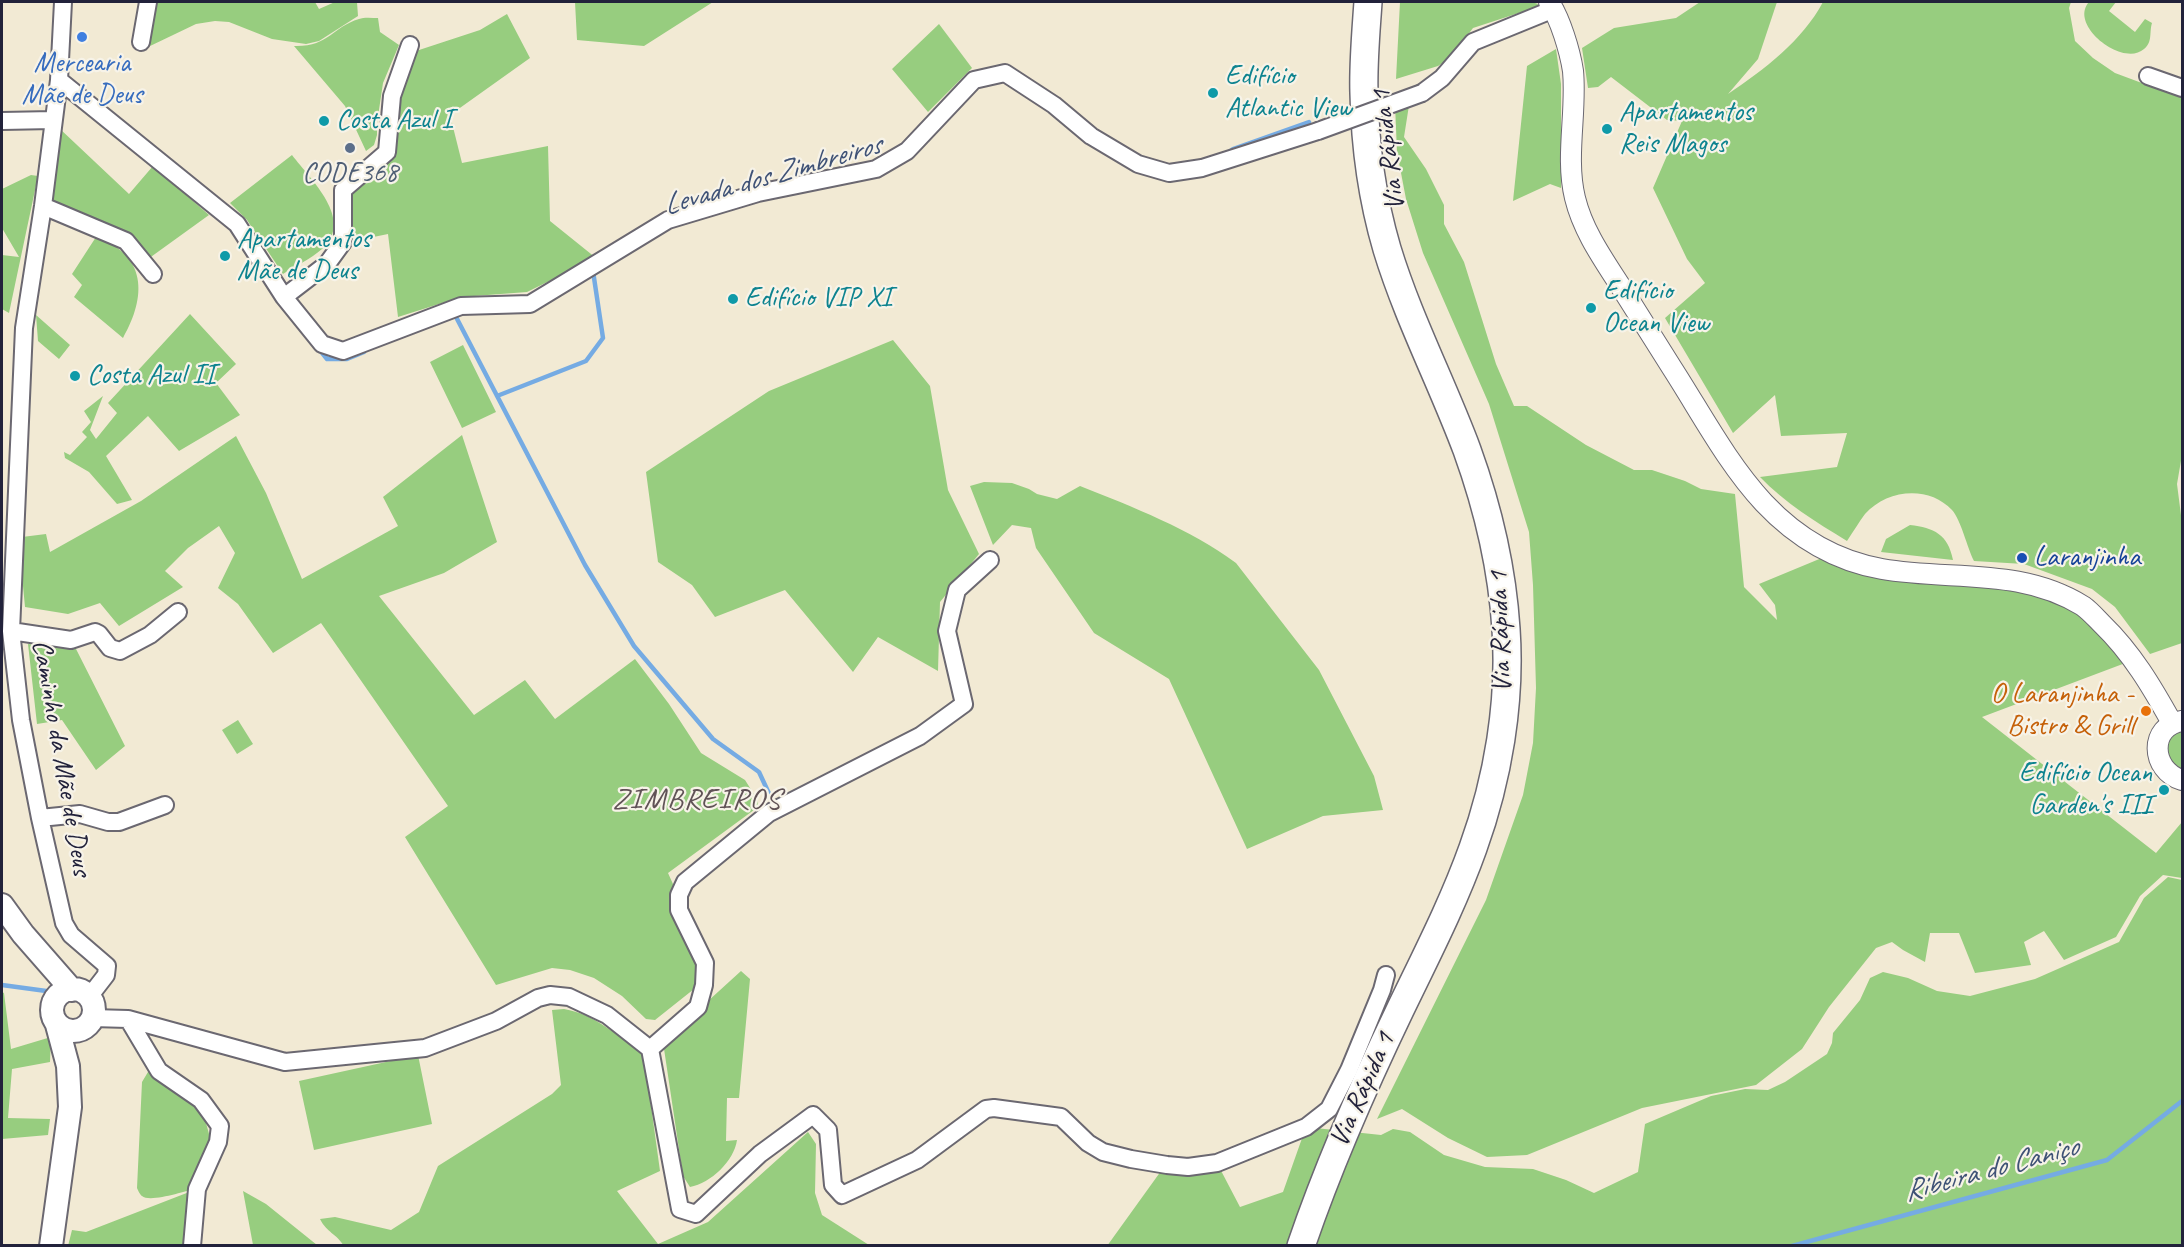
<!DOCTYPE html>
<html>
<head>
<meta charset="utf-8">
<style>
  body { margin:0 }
  #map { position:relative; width:2184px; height:1247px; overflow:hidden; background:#f2ead4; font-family:Caveat,sans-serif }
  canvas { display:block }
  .frame { position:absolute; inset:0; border:3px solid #22223b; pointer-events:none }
</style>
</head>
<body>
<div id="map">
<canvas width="2184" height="1247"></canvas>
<div class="frame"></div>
</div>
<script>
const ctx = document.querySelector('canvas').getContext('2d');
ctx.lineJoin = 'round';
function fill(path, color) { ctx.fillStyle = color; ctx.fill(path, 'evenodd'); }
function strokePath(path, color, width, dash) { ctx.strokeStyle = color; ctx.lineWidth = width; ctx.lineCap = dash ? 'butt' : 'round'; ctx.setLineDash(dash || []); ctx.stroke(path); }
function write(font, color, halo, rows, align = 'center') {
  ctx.font = font + ' Caveat,sans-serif'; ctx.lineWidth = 4.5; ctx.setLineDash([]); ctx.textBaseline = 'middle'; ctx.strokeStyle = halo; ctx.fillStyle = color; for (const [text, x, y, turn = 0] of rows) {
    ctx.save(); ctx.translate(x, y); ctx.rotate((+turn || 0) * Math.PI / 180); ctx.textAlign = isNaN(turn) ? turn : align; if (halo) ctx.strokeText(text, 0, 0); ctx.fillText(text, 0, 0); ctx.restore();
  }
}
fill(new Path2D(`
  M155,2h160l4,7 16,-7h22l1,14 -39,25 -13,3 -34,-5 -43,-17 -14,-1 -19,3 -48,23z
  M575,2h138l-69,44 -67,-6z
  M1400,2h132l6,2 -1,3 -64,21 -22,29 -13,9 -42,13z
  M1700,2h77l-19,57 -30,35c37,-25 74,-53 95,-92h248l-2,6 6,33 18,17 22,15 67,25v357l-5,29 5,39v120l-32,11 -35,-47 -23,-18 -68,-25 -50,-3c-7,-14 -13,-41 -22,-51 -23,-25 -65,-21 -87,4 -6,8 -12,18 -18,27 -31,-19 -62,-38 -87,-64l77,-10 10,-34 -66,3 -6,-41 -42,38 -68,-115 40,-35 -18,-24 -34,-71 29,-67 -15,-1 -56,-43 -13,10 -10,1 -6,-40 32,-20 62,-10z
  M2089,2h27l-7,9 26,21 10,-13 7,4c-3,9 1,19 -8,26 -21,19 -76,-24 -55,-47z
  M507,14l23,44 -80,57 12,48 86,-17 2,75 46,37 -69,34 -66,5 -63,20 -10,-83 -39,8 3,-49 43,-36 4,-60 17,-46 64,-21z
  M378,18l2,14 19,13 -16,38 -6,40v12l-3,10 -8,6 -21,-45 -51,-60c35,1 38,-19 65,-27 5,-2 13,-1 19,-1z
  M939,24l33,44 -44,44 -36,-43z
  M1556,49l5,35v104l-11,-4 -37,17 14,-135z
  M1410,99l-6,38 22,32 18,36v19l20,38 32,102 18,42h13l59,39 48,25h18l33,11 16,8 34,5 9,93 33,33 -2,-15 -16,-21 70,-29 233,42 74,62 -154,58 174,136 26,-31v56l-19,-3 -23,21 -24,41 -52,23 -20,-29 -20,11 7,23 -56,8 -16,-40h-29l-5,29 -22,-12 -11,-8 -16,6 -47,59 -27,42 -46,36 -114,23 -115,47 -40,2 -39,-19 -46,-29 -25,10 109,-219 37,-105 10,-52 3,-55 -3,-103 -4,-53 -40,-128 -66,-151 -17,-54 -9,-47 -2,-48z
  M59,128l70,66 24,-28 56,49 -61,44 -18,-26 -81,-31z
  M292,155c19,25 63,65 30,94 -11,10 -27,17 -39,25l-36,-54 -17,-17z
  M31,175l7,1 -29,137 -7,-4v-54l17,2 -17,-29v-39z
  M96,237c51,18 51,59 27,101l-49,-41 8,-12 -10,-11z
  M190,314l46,50 -20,19 24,32 -61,36 -31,-35 -42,40 26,44 -15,4 -28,-32 -24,-14 -1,-6 6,3 17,-18 -5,-5 9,-10 -7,-11 19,-15 -13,34 6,9 21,-26 -9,-10z
  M36,315l34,30 -11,14 -21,-18z
  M893,340l37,46 18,104 31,64 -39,48 -2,69 -60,-34 -25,35 -68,-82 -70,27 -23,-32 -34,-23 -12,-90 123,-81z
  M463,345l33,67 -34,16 -32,-66z
  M462,435l35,107 -53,31 -65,23 95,119 51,-35 30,39 80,-60 34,45 32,49 44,27 12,19 1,8 -90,66 32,71 1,35 -7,10 -39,31 -9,-1 -24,-23 -28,-18 -24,-8 -18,-2 -56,17 -91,-148 43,-31 -127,-183 -48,30 -35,-49 -20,-16 17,-35 -16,-27 -31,22 -23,23 18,16 -64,39 -19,-23 -32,11 -43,-7 -4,-42 1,-28 24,-3 4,18 91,-51 95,-65 30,57 36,86 96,-53 -15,-29z
  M984,482l28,1 17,6 8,5 20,5 23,-13c53,21 110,43 156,77l83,107 55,106 9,34 -60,6 -76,33 -78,-170 -75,-46 -58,-85 -5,-20 -19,-3 -19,20 -23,-59z
  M1910,525c24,3 38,9 43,35l-72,-8 5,-13z
  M28,644l36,4 10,-3 51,101 -29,24 -34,-50 -25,4z
  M238,720l15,24 -16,10 -15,-24z
  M2182,728v45l-10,-5 -6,-23 3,-8z
  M2168,877l14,3v365l-1075,1 54,-75 56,-8 23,44 43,-15 23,-65 75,8 12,-6 17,3 34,23 41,12 48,2 33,11 28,13 44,-21 7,-48 66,-28 34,-7 23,1 17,-8 42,-28 5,-11 1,-10 27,-33 10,-22 13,-6 25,6 29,13 33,5 65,-17 84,-37 25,-44z
  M741,971l9,8 -11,119h-12l-1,43 11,-1c-3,21 -26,43 -47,47l-7,-11 -20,-134z
  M2,992l2,1 7,56 40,-12 -1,25 -38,7 -4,49 42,1 -2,16 -46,4z
  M564,1009c31,5 55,28 80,46l16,116 -43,20 41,53 50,-22 100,-90 8,12 -1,49 7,22 47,30 -525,1c-8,-13 -17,-13 -24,-27l15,-2 56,13 28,-18 19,-46 114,-72 9,-9 -9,-75z
  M418,1055l14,69 -118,26 -15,-69z
  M154,1071l47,34 10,36 -16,48c-10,2 -45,14 -53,7 -2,-1 -4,-6 -5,-8l5,-106 6,-10z
  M197,1189l-5,56 -124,1 4,-16 14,2z
  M243,1191l23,13 51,41h-64z`), '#97cd7f');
strokePath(new Path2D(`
  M1228,153l5,-4 76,-27
  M455,315l130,250 49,81 79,93 46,33 13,28
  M319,349l8,10h20l17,-7
  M497,396l89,-35 17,-23 -10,-67
  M2,985l59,8
  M1792,1246l315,-86 75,-59`), '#75abe3', 4.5);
const minor = new Path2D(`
  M63,2l-4,78 -16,126 -19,122 -13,303 10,89 19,98 24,105 7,12 36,31 -1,9 -17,22
  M141,42l7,-40
  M2148,76l34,12
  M59,80l178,144 47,73 38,47 21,7 118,-45 69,-2 138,-84 90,-27 118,-24 31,-18 67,-71 31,-7 49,32 37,31 47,28 31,9 33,-5 116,-37
  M1422,93l20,-15 31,-36 81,-33
  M2,121l51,-1
  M43,206l83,35 27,33
  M284,297l43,-33 16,-22v-52l44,-38 5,-56 18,-51
  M11,631l60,9 24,-8 4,2 11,14 10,3 30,-16 28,-23
  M40,818l40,-4 28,8h11l46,-17
  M92,1018l36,1 157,43 140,-14 71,-27 42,-23 12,-3 19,2 38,18 43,34 30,160 16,5 64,-60 53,-39 15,15 5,55 9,10 75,-35 69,-51 8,-1 67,9 27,26 15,9 28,7 36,6 21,2 29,-4 89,-36 23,-18 20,-39 33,-80 4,-15
  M128,1019l31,52 42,29 19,26 -2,16 -21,47 -5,57
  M650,1049l48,-42 6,-22 1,-22 -26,-53v-15l6,-13 84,-69 151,-77 44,-32 -17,-73 10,-41 33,-30`);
const tertiary = new Path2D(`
  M1549,2c11,16 21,49 24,69 4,41 -8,86 2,127 8,33 28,61 46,89 17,27 34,54 51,81 29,45 55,95 92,135 32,34 72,58 118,66 69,12 138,-2 201,37 7,5 13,12 19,18 30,29 50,63 70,99
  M2182,721c-33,5 -32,49 0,59`);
const secondary = new Path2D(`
  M2,905l21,29 49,56
  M52 1010a21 21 0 1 1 42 0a21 21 0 1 1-42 0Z
  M51,1246l19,-139 -2,-41 -11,-41`);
const trunk = new Path2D(`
  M1301,1246c28,-82 62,-159 99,-236 26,-54 53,-106 73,-162 25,-69 38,-146 33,-219 -4,-62 -18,-121 -39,-179 -25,-67 -59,-132 -80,-201 -15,-51 -22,-103 -23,-156 -1,-30 2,-61 4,-91`);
strokePath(minor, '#6b6871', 20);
strokePath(tertiary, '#6b6871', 22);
strokePath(secondary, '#6b6871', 26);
strokePath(trunk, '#6b6871', 30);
strokePath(minor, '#fff', 16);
strokePath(tertiary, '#fff', 20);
strokePath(secondary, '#fff', 22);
strokePath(trunk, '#fff', 27);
const minorBridge = new Path2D(`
  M1318,131l104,-38`);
strokePath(minorBridge, '#6b6871', 20, []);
strokePath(minorBridge, '#fff', 16);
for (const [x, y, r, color] of [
  [82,37,6,"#3f7fe0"],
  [1213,93,6,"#0f9aa8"],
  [324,121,6,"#0f9aa8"],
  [1607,129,6,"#0f9aa8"],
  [350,148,6,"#5c6f8a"],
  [225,256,6,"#0f9aa8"],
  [733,299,6,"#0f9aa8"],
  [1591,308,6,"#0f9aa8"],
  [75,376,6,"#0f9aa8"],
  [2022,558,6,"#1a4fb4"],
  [2146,711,6,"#e8710a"],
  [2164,790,6,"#0f9aa8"]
]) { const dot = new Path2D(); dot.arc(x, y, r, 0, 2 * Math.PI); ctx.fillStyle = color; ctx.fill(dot); strokePath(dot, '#f7f3e8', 2); }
write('28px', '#366cbe', '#f7f3e8', [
  ["Mercearia",82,64],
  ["Mãe de Deus",82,96]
]);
write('28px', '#0d838f', '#f7f3e8', [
  ["Edifício",1225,77],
  ["Atlantic View",1225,109],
  ["Apartamentos",1619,113],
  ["Reis Magos",1619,145],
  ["Costa Azul I",336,121],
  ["Apartamentos",237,240],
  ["Mãe de Deus",237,272],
  ["Edifício",1603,292],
  ["Ocean View",1603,324],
  ["Edifício VIP XI",745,299],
  ["Costa Azul II",87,376],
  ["Edifício Ocean",2152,774,"right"],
  ["Garden's III",2152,806,"right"]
], 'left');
write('28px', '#22223b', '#f7f3e8', [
  ["Via Rápida 1",1389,150,-97],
  ["Via Rápida 1",1501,632,-92],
  ["Caminho da Mãe de Deus",61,758,80],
  ["Via Rápida 1",1363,1090,-66]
]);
write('28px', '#4e5e75', '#f7f3e8', [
  ["CODE368",350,174]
]);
write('28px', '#164399', '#f7f3e8', [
  ["Laranjinha",2034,558]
], 'left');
write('28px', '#c56008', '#f7f3e8', [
  ["O Laranjinha -",2134,695],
  ["Bistro & Grill",2134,727]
], 'right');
write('italic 30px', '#3f5276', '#f7f3e8', [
  ["Levada dos Zimbreiros",772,176,-16],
  ["Ribeira do Caniço",1991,1170,-15]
]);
ctx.letterSpacing = '1.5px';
write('30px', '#605256', '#f7f3e8', [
  ["ZIMBREIROS",697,800]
]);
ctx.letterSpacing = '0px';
</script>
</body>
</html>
